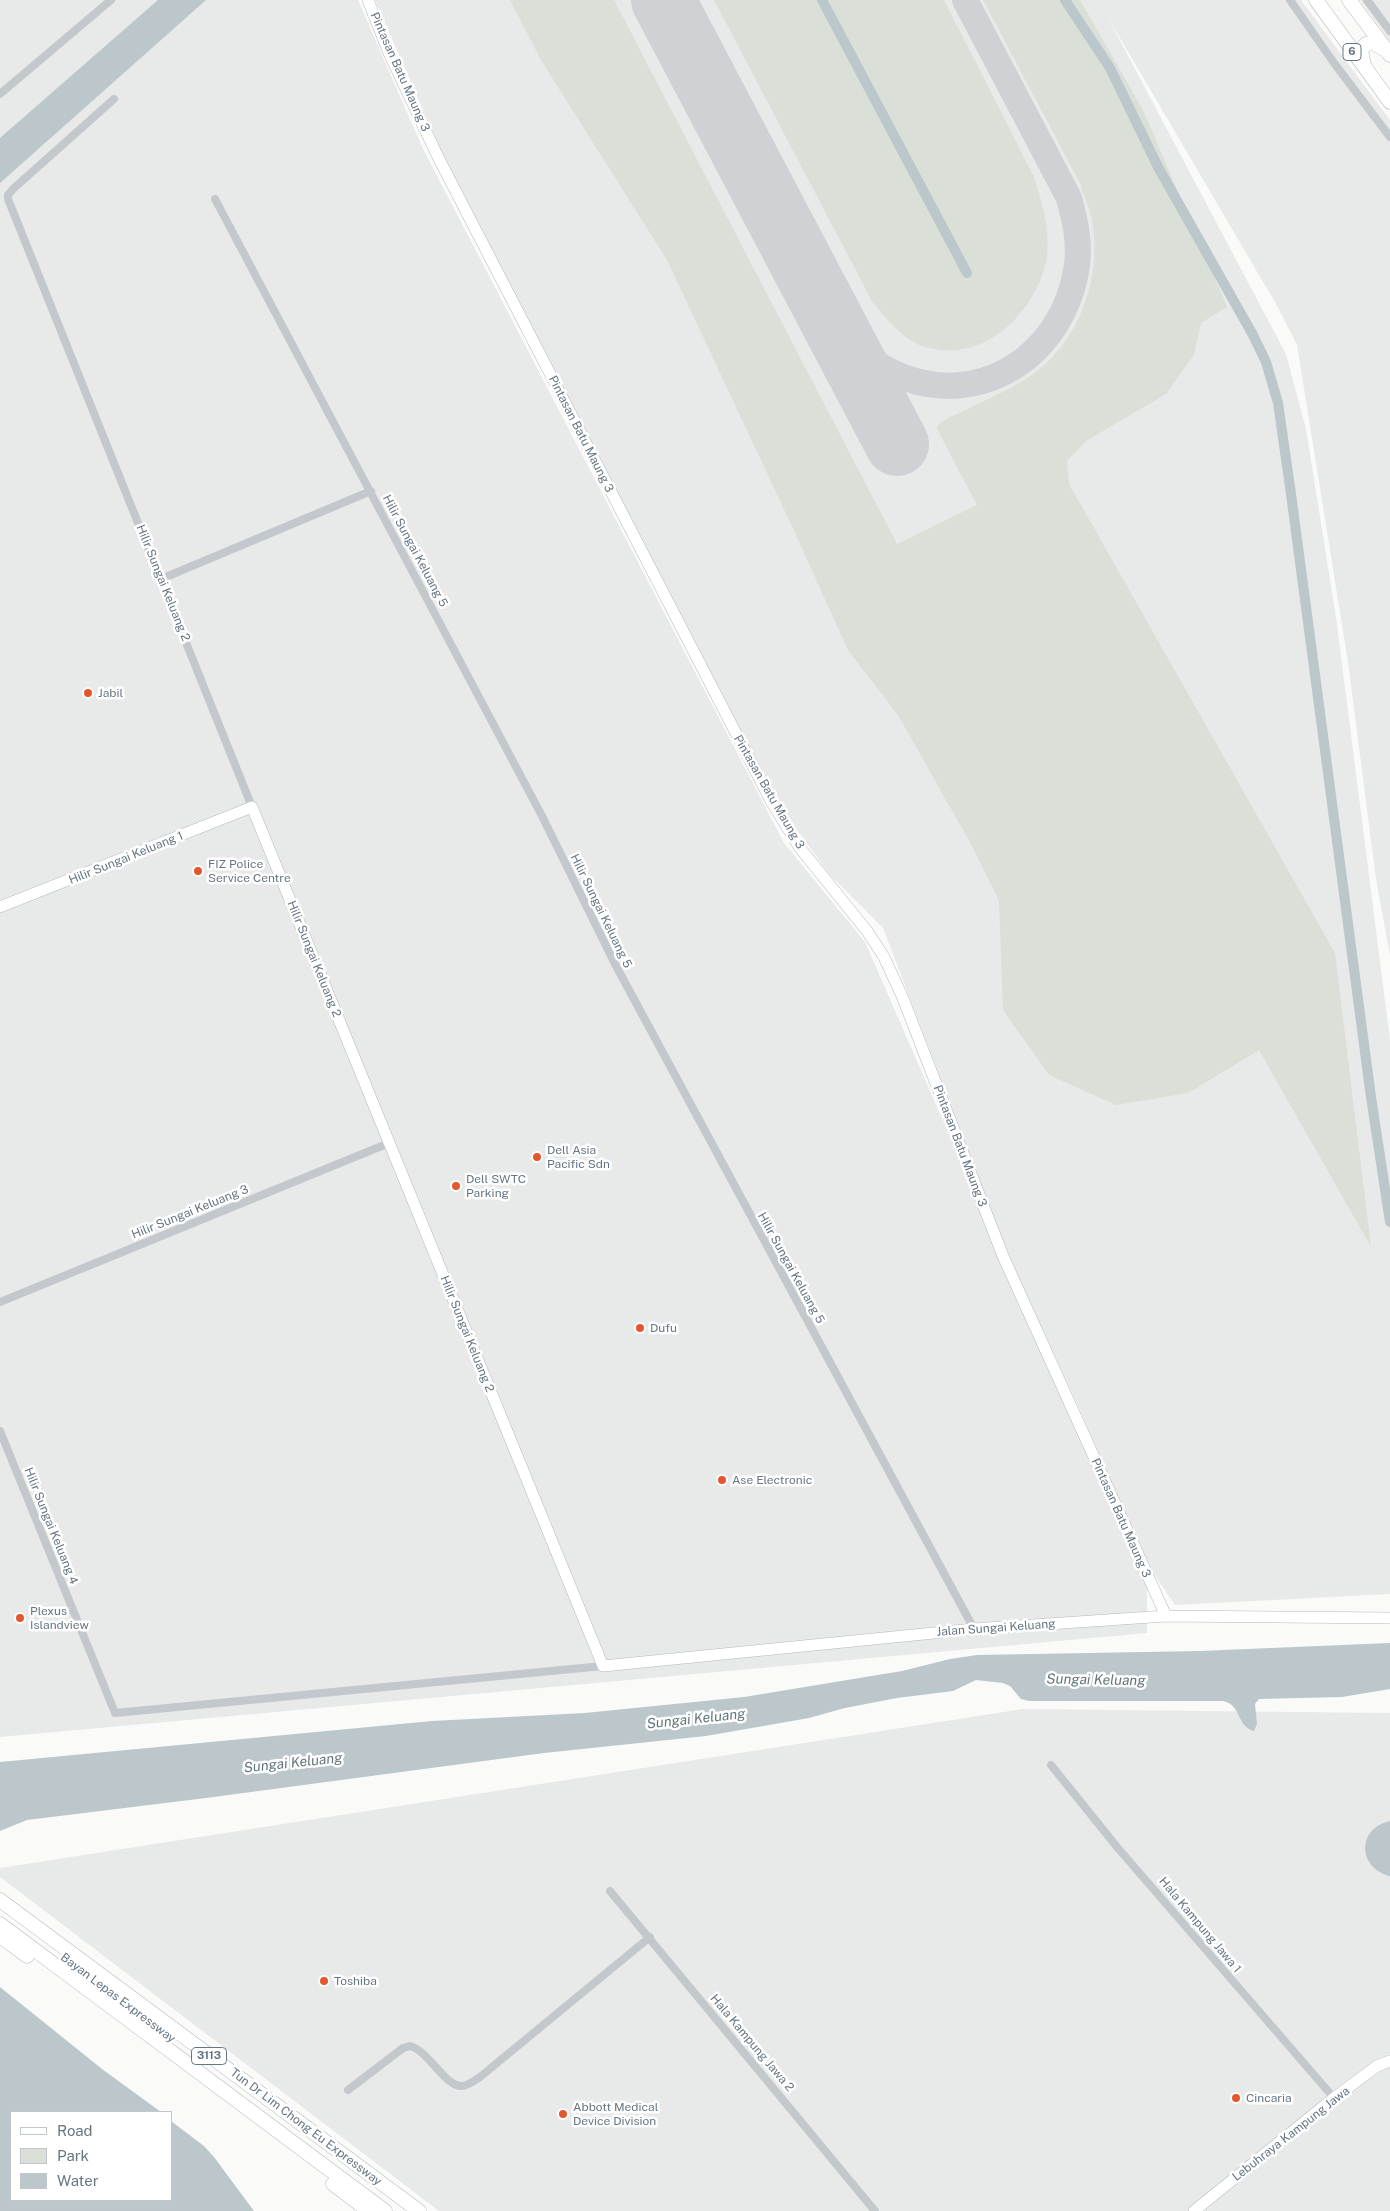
<!DOCTYPE html>
<html>
<head>
<meta charset="utf-8">
<style>
  body { margin:0 }
  #map { position:relative; width:1390px; height:2211px; overflow:hidden; background:#fafaf8; font-family:"Public Sans",sans-serif }
  canvas { display:block }
  .legend { position:absolute; left:10px; top:2111px; width:162px; height:90px; box-sizing:border-box; background:#fff; border:1px solid #c1c8cd; margin:0; padding:6px 9px; list-style:none; font-size:15px; color:#657683 }
  .legend li { display:flex; align-items:center; gap:10px; height:25px }
  .legend b { width:25px; border:1px solid #c1c8cd }
</style>
</head>
<body>
<div id="map">
<canvas width="1390" height="2211"></canvas>
<ul class="legend">
<li><b style="height:6px;background:#fff"></b>Road</li>
<li><b style="height:14px;background:#dadfd7"></b>Park</li>
<li><b style="height:14px;background:#bbc7cb"></b>Water</li>
</ul>
</div>
<script>
const ctx = document.querySelector('canvas').getContext('2d');
ctx.lineJoin = 'round';
function fill(path, color) { ctx.fillStyle = color; ctx.fill(path, 'evenodd'); }
function strokePath(path, color, width, dash) { ctx.strokeStyle = color; ctx.lineWidth = width; ctx.lineCap = dash ? 'butt' : 'round'; ctx.setLineDash(dash || []); ctx.stroke(path); }
function write(font, color, halo, rows, align = 'center') {
  ctx.font = font + ' "Public Sans",sans-serif'; ctx.lineWidth = 5; ctx.setLineDash([]); ctx.textBaseline = 'middle'; ctx.strokeStyle = halo; ctx.fillStyle = color; for (const [text, x, y, turn = 0] of rows) {
    ctx.save(); ctx.translate(x, y); ctx.rotate((+turn || 0) * Math.PI / 180); ctx.textAlign = isNaN(turn) ? turn : align; if (halo) ctx.strokeText(text, 0, 0); ctx.fillText(text, 0, 0); ctx.restore();
  }
}
fill(new Path2D(`
  M0,0h358l65,149 361,694 81,99 282,646v45l-1147,104z
  M375,0h926l89,120v836l-14,-77 -28,-217 -51,-317 -21,-41 -169,-288 179,338 20,75 30,188 54,423v554l-215,11 -27,-40 -69,-157 -72,-156 -124,-324 -54,-54 -34,-47 -46,-78 -307,-596z
  M1360,0h30v42z
  M1023,1709l367,4v498h-951l-439,-334v-9z`), '#e8e9e9');
fill(new Path2D(`
  M510,0h104l283,544 80,-39 -40,-76 1,-4c6,-6 15,-9 23,-13 22,-11 47,-21 68,-35 51,-34 75,-102 62,-161 -2,-11 -8,-22 -11,-33l-97,-183h97l63,110 84,197 -26,16 -7,31 -28,40 -80,47 -19,20 2,23 266,469 36,294 -112,-197 -71,43 -72,12 -67,-30 -46,-65 -4,-109 -28,-57 -73,-129 -50,-65 -57,-126 -124,-264 -126,-200z
  M714,0h230l89,175c9,26 17,53 14,81 -1,11 -6,23 -11,33 -21,41 -62,72 -111,58 -21,-6 -38,-28 -52,-44z`), '#dadfd7');
fill(new Path2D(`
  M158,0h48l-206,183v-45z
  M1390,1643v46l-48,8 -83,2 -4,5 2,20 -3,7c-18,-5 -12,-26 -31,-30h-194l-8,-2 -11,-13 -7,-3 -27,-3 -23,11 -56,7 -52,10 -36,10 -103,18 -162,17 -338,45 -179,22 -27,11v-69l432,-41 153,-8 159,-16 158,-26 48,-12 27,-4 223,-4z
  M1390,1821v55h-1c-32,-9 -32,-48 1,-55z
  M0,1987l102,82 59,43h-150v88h160v-79l33,25 10,11 40,54h-254z`), '#bbc7cb');
strokePath(new Path2D(`
  M822,0l145,273
  M1065,0l45,68 48,99 95,168 13,27 12,41 13,91 80,603 19,125`), '#bbc7cb', 10);
strokePath(new Path2D(`
  M826,310c18,22 37,48 63,61 86,43 175,-13 188,-106 3,-23 -2,-45 -8,-67l-104,-198`), '#ced2d4', 26);
strokePath(new Path2D(`
  M663,0l234,444`), '#ced2d4', 64);
const secondary = new Path2D(`
  M368,0l21,53 49,104 333,644 29,47 67,83 17,26 18,39 101,260 163,360
  M0,907l252,-100 351,859 371,-37 192,-13 224,2
  M1194,2211l140,-113 43,-32 13,-5`);
const highway = new Path2D(`
  M1316,0l74,102
  M1349,0l41,55
  M1364,66l-3,-16 5,-6 7,-1 11,6
  M0,1900l419,311
  M0,1924l385,287
  M0,1936l27,20
  M333,2184l36,27`);
strokePath(secondary, '#b3babf', 12);
strokePath(highway, '#b4b9bd', 15);
strokePath(new Path2D(`
  M1290,0l44,63 56,74
  M1367,0l23,31
  M0,94l111,-94
  M114,99l-101,90 -5,6v4l244,608
  M215,199l327,617 73,148 359,665
  M161,579l210,-88
  M0,1302l389,-159
  M0,1431l115,282 488,-47
  M1051,1765l66,82 217,251
  M610,1891l265,320
  M348,2090l55,-42 7,-2c19,5 35,41 52,40 6,0 13,-6 18,-9l170,-140`), '#c3c8cc', 8);
strokePath(secondary, '#fff', 11);
strokePath(highway, '#fff', 14);
for (const [x, y, r, color] of [
  [88,693,5,"#e4572e"],
  [198,871,5,"#e4572e"],
  [537,1157,5,"#e4572e"],
  [456,1186,5,"#e4572e"],
  [640,1328,5,"#e4572e"],
  [722,1480,5,"#e4572e"],
  [20,1618,5,"#e4572e"],
  [324,1981,5,"#e4572e"],
  [1236,2098,5,"#e4572e"],
  [563,2114,5,"#e4572e"]
]) { const dot = new Path2D(); dot.arc(x, y, r, 0, 2 * Math.PI); ctx.fillStyle = color; ctx.fill(dot); strokePath(dot, '#fff', 2); }
for (const [x, y, w] of [
  [1352,52,18],
  [209,2056,35]
]) { const box = new Path2D(); box.roundRect(x - w / 2, y - 8.5, w, 17, 4); ctx.fillStyle = '#fff'; ctx.fill(box); strokePath(box, '#657683', 1); }
write('bold 11px', '#657683', null, [
  ["6",1352,52],
  ["3113",209,2056]
]);
write('12px', '#657683', '#fff', [
  ["Pintasan Batu Maung 3",400,72,66],
  ["Pintasan Batu Maung 3",581,434,63],
  ["Hilir Sungai Keluang 5",415,551,62],
  ["Hilir Sungai Keluang 2",163,583,68],
  ["Pintasan Batu Maung 3",769,792,60],
  ["Hilir Sungai Keluang 1",126,858,-22],
  ["Hilir Sungai Keluang 5",601,911,64],
  ["Hilir Sungai Keluang 2",314,959,68],
  ["Pintasan Batu Maung 3",960,1146,69],
  ["Hilir Sungai Keluang 3",190,1212,-22],
  ["Hilir Sungai Keluang 5",791,1268,61],
  ["Hilir Sungai Keluang 2",467,1334,68],
  ["Pintasan Batu Maung 3",1121,1518,66],
  ["Hilir Sungai Keluang 4",51,1526,68],
  ["Jalan Sungai Keluang",996,1628,-4],
  ["Hala Kampung Jawa 1",1200,1925,50],
  ["Bayan Lepas Expressway",118,1998,37],
  ["Hala Kampung Jawa 2",752,2043,50],
  ["Tun Dr Lim Chong Eu Expressway",306,2127,37],
  ["Lebuhraya Kampung Jawa",1291,2134,-38]
]);
write('12px', '#657683', '#fff', [
  ["Jabil",98,693],
  ["FIZ Police",208,864],
  ["Service Centre",208,878],
  ["Dell Asia",547,1150],
  ["Pacific Sdn",547,1164],
  ["Dell SWTC",466,1179],
  ["Parking",466,1193],
  ["Dufu",650,1328],
  ["Ase Electronic",732,1480],
  ["Plexus",30,1611],
  ["Islandview",30,1625],
  ["Toshiba",334,1981],
  ["Cincaria",1246,2098],
  ["Abbott Medical",573,2107],
  ["Device Division",573,2121]
], 'left');
write('italic 14px', '#60757c', '#fff', [
  ["Sungai Keluang",1096,1680,1],
  ["Sungai Keluang",696,1719,-6],
  ["Sungai Keluang",293,1763,-6]
]);
</script>
</body>
</html>
